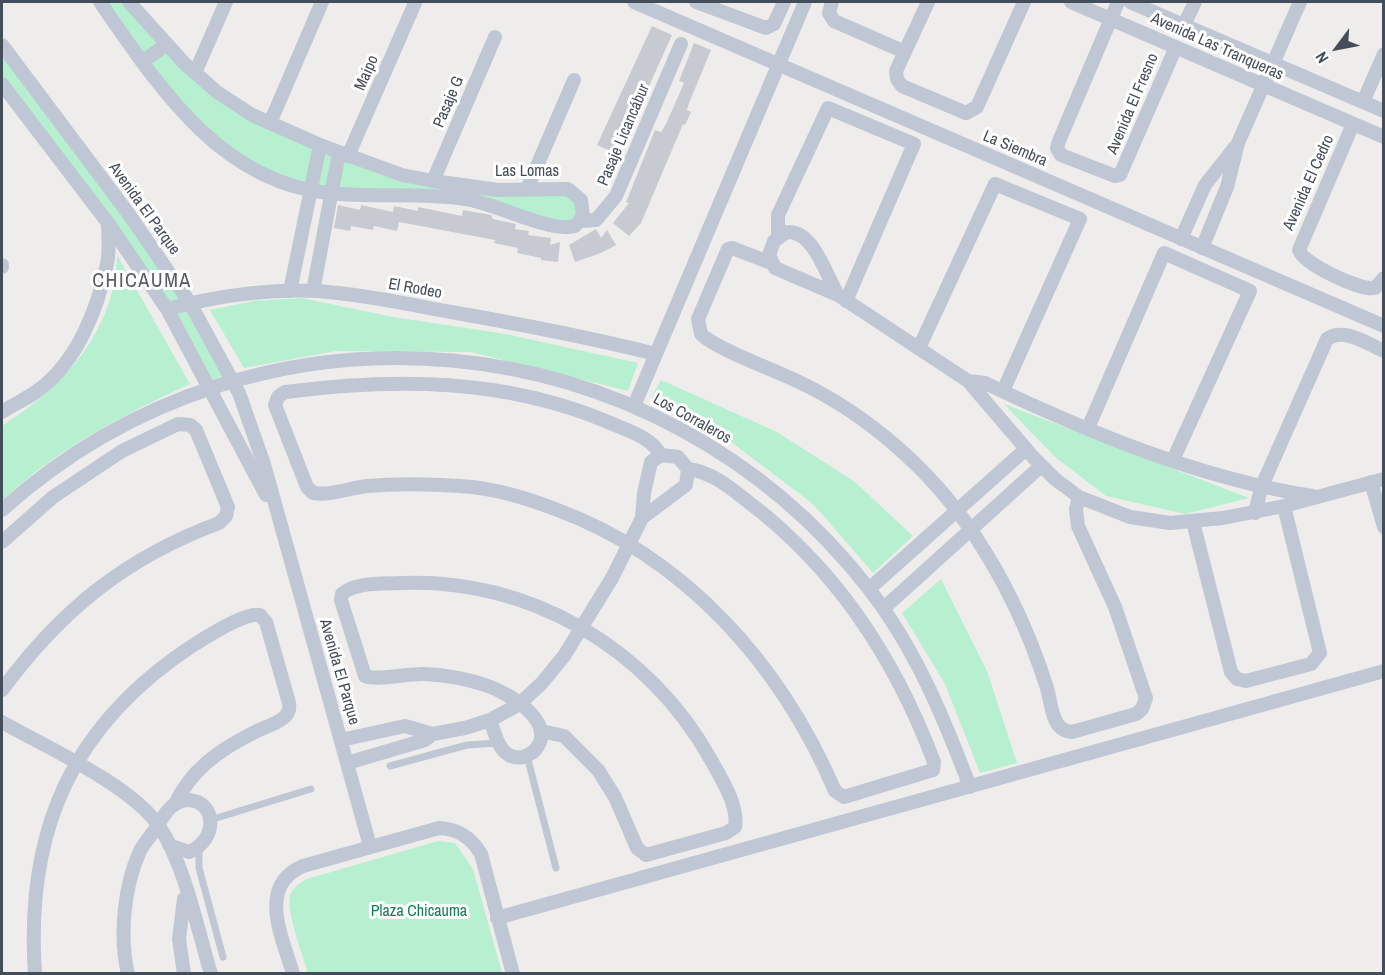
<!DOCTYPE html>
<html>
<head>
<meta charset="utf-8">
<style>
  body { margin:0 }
  #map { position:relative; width:1385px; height:975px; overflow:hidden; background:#efecec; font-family:"Archivo Narrow",sans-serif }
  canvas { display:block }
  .frame { position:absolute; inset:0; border:3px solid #444e5a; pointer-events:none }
  .north { position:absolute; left:1307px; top:18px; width:60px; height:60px; -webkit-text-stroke:4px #fff; paint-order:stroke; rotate:238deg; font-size:16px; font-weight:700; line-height:24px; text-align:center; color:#444e5a }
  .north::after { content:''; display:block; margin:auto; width:21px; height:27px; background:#444e5a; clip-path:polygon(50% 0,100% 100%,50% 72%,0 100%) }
</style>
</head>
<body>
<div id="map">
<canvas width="1385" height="975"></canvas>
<div class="frame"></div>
<div class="north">N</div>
</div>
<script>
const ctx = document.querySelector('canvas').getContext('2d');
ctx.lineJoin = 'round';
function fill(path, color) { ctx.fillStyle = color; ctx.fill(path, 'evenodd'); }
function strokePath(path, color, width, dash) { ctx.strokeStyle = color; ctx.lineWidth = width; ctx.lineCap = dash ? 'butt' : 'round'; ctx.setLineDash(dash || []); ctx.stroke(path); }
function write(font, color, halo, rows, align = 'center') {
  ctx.font = font + ' "Archivo Narrow",sans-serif'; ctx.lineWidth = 6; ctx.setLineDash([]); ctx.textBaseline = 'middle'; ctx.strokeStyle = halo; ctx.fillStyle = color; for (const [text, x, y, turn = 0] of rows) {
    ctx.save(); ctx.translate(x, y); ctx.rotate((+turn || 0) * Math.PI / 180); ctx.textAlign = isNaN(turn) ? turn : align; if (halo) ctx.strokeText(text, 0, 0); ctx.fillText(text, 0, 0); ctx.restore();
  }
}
fill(new Path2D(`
  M103,2h22l90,93 187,83 155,13 22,11v17l-25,5 -54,-20 -169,-13 -56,-14 -75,-49z
  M2,52c79,106 159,210 227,324l-19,4 -98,-160 -110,-143z
  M117,255l73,129c-67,31 -134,65 -188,117v-75c61,-39 113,-94 115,-171z
  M302,298l91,19 113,17 132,29 -10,28 -157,-39 -135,-1 -92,17 -34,-58 44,-9z
  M661,380l116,52 78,50 58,54 -40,37 -60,-69 -95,-72 -67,-34z
  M1004,404l245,94 -64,16 -79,-18 -51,-39z
  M941,579l46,92 30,92 -37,10 -35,-89 -43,-71z
  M438,841l17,2 18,26 29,104h-194c-5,-17 -22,-61 -18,-77 2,-8 10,-13 17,-17z`), '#b7f0d1');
fill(new Path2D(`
  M652,26l20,9 -50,111 -6,-2 -3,8 -16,-7z
  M694,43l17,7 -22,53 -2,7 4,2 -6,13 -2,-1 -42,99 -12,13 -16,-13 16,-20 -3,-1 29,-72 6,2 5,-8 18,-41 -5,-2z
  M338,205l22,5 1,-5 32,7 1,-6 24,5v-4l44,9 1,-6 28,5 2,4 23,5 -1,5 14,2 -1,4 23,3 -1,7 10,-3 -2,20 -17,-2v-2l-24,-5 1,-5 -24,-5 1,-3 -96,-18 -2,9 -23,-5 -1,4 -22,-4 -1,5 -16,-3z
  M596,229l5,9 6,-8 9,15 -15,8 -26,9 -6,-17z`), '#c8cad2');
strokePath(new Path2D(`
  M527,756l29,112
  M390,766l77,-21 31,-2
  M210,820l101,-31
  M199,848v20l24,89`), '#bec7d3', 7);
strokePath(new Path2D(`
  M100,2c57,82 119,180 229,191 45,5 91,-1 136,6 31,4 84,34 110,27l8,-10 -2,-16 -13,-11 -70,1 -65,-9 -31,-6 -82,-30 -68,-30 -35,-23 -33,-29 -55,-61
  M634,2l750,324
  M696,2l70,26 8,-4 10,-22
  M832,2l-3,11 5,8 71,31
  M928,2l-32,69 1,8 5,7 64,27 11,-6 47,-105
  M1071,2l313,135
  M1118,2l-59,139 -2,7 4,7 54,21 5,-1 56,-128
  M1130,2l254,109
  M1184,25l11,-23
  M2,45l126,168 62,90 49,90 25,71 106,382
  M142,62l25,-18
  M195,73l31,-71
  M2,84l106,139 59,86 99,186
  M1363,102l21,-48
  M270,123l52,-121
  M1353,124l-54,126c4,14 62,41 76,38l9,-10
  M348,156l67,-153
  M433,181l62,-144
  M527,189l47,-109
  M581,221l15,-1 20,-24 65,-152
  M778,237v-22l50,-107 86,36 -68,157
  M1181,239l24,-54 30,-38
  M1202,248l25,-61 11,-44 62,-141
  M771,263l-39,-15 -4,1 -30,70 3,15c15,15 76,37 98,48 68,32 132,88 174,151 31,46 56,99 73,152 6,16 4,46 26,47l64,-18 6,-5 4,-11 -31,-91 -37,-81 -2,-17 3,-12
  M2,267v-2
  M290,291l30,-146
  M313,291l26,-138
  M838,295c-12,-19 -24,-65 -51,-63l-13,9 -5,14 6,13 63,27 130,86 65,76 22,22 24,18 51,20 40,6 53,-5 61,-12 100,-27
  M167,309c53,-14 116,-23 171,-16 38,4 75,12 113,19 69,12 136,25 205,42
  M919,348l76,-164 85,35 -77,172
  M968,381l17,2c103,49 213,95 327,113
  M634,406l171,-404
  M2,412c12,-8 27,-14 39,-24 36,-27 57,-80 66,-124 3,-13 1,-28 1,-41
  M1088,428l76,-175 86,38 -77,169
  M661,455c-12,-19 -32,-24 -53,-33 -104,-44 -213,-44 -323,-30l-7,5 -3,8 32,82 6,6c16,3 37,-5 54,-7 35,-3 70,-2 105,1 28,3 57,12 83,22 131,48 226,156 280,282l9,6 89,-27 1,-8c-38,-101 -97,-192 -183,-258 -19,-15 -38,-32 -63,-35
  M1371,482l13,45
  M2,510c256,-231 655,-194 867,79 46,59 75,129 101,198
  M1255,513l6,-25 66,-149c17,-12 41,5 57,12
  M1193,522l38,150 6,7 9,2 65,-17 9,-11 -36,-147
  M2,542l51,-45 69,-46 56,-27 12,1 6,5 32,77 -2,9 -7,7c-94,35 -158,87 -217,167
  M869,589l157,-140
  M884,608l157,-142
  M490,720c6,16 10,41 33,37 6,-2 12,-5 15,-11 16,-26 -30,-53 -50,-60 -20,-7 -42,-11 -64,-12 -15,-1 -47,7 -59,2l-24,-76 1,-6c13,-12 41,-10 58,-11 128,-6 249,65 311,177 10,18 28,46 24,67l-9,6 -80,22 -9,-7 -22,-51 -17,-27 -34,-34 -23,-5
  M2,722c44,25 129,63 157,104 26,39 38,102 52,148
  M341,740l64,-14 28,8
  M347,763l78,-23 8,-6 32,-6 25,-8 28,-15 23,-21 23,-28 48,-78 30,-60 2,-25 7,-31 10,-7 17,2 10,12 -2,16 -44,33
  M184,899l-5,40 5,35
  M497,918l887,-247
  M35,974c-10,-144 37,-250 160,-330 13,-8 50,-32 65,-29l6,7 23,81c1,6 -1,12 -7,16 -8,6 -20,9 -29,14 -34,17 -62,37 -78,71
  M128,974c-9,-38 -4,-88 12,-123 5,-10 13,-17 18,-26 7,-12 15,-25 31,-25 28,2 29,40 0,52l-20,-7
  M293,974c-10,-36 -37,-88 10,-108l136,-38c19,1 32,9 42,26l32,120`), '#bec7d3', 14);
write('16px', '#444e5a', '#fff', [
  ["Avenida Las Tranqueras",1217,47,24],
  ["Maipo",367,73,-66],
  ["Pasaje G",449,102,-67],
  ["Avenida El Fresno",1133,104,-67],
  ["Pasaje Licancábur",624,135,-67],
  ["La Siembra",1015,149,23],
  ["Las Lomas",527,172],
  ["Avenida El Cedro",1309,183,-66],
  ["Avenida El Parque",144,209,54],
  ["El Rodeo",415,289,10],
  ["Los Corraleros",692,419,29],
  ["Avenida El Parque",339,672,74]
]);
write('16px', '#127e50', '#fff', [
  ["Plaza Chicauma",419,912]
]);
ctx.letterSpacing = '1.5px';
write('20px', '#595c61', '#fff', [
  ["CHICAUMA",142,282]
]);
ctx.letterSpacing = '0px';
</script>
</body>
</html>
